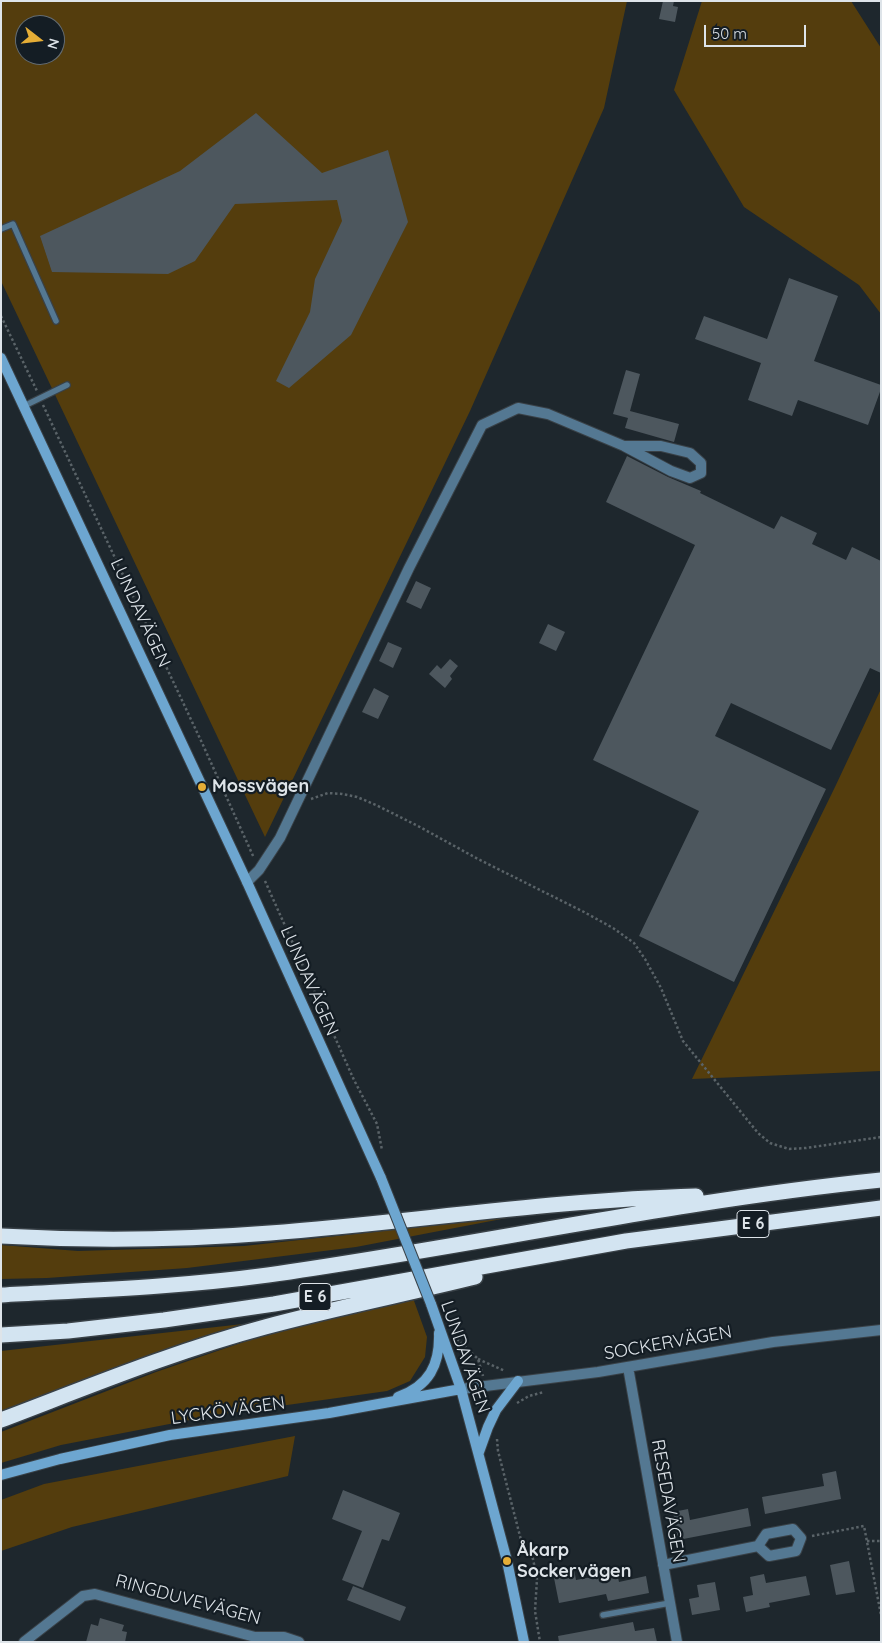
<!DOCTYPE html>
<html>
<head>
<meta charset="utf-8">
<style>
  body { margin:0 }
  #map { position:relative; width:882px; height:1643px; overflow:hidden; background:#1e272d; font-family:Quicksand,sans-serif }
  canvas { display:block }
  .frame { position:absolute; inset:0; border:2px solid #dee4e9; pointer-events:none }
  .north { position:absolute; left:15px; top:15px; width:50px; height:50px; box-sizing:border-box; background:#141d24; border:1px solid #656d73; border-radius:50%; rotate:106deg; font-size:14px; font-weight:700; line-height:20px; text-align:center; color:#dee4e9 }
  .north::after { content:''; display:block; margin:auto; width:18px; height:22px; background:#e5ad36; clip-path:polygon(50% 0,100% 100%,50% 72%,0 100%) }
  .scale { position:absolute; left:704px; top:25px; width:102px; height:22px; box-sizing:border-box; border:2px solid #dee4e9; border-top:0; padding-left:6px; font-size:15px; line-height:18px; white-space:nowrap; color:#dee4e9; -webkit-text-stroke:4px #141d24; paint-order:stroke }
</style>
</head>
<body>
<div id="map">
<canvas width="882" height="1643"></canvas>
<div class="frame"></div>
<div class="north">N</div>
<div class="scale">50 m</div>
</div>
<script>
const ctx = document.querySelector('canvas').getContext('2d');
ctx.lineJoin = 'round';
function fill(path, color) { ctx.fillStyle = color; ctx.fill(path, 'evenodd'); }
function strokePath(path, color, width, dash) { ctx.strokeStyle = color; ctx.lineWidth = width; ctx.lineCap = dash ? 'butt' : 'round'; ctx.setLineDash(dash || []); ctx.stroke(path); }
function write(font, color, halo, rows, align = 'center') {
  ctx.font = font + ' Quicksand,sans-serif'; ctx.lineWidth = 4.5; ctx.setLineDash([]); ctx.textBaseline = 'middle'; ctx.strokeStyle = halo; ctx.fillStyle = color; for (const [text, x, y, turn = 0] of rows) {
    ctx.save(); ctx.translate(x, y); ctx.rotate((+turn || 0) * Math.PI / 180); ctx.textAlign = isNaN(turn) ? turn : align; if (halo) ctx.strokeText(text, 0, 0); ctx.fillText(text, 0, 0); ctx.restore();
  }
}
fill(new Path2D(`
  M1,1h626l-23,107 -134,303 -205,426 -264,-556zM25,25h30v30h-30z
  M702,1h149l30,47v266l-22,-29 -115,-78 -70,-117z
  M881,689v382l-189,8 143,-292z
  M512,1217l-156,30 -169,21 -140,10 -46,1v-34l77,6 166,-5z
  M413,1298l14,39 -2,20 -15,24 -23,10 -171,24 -155,30 -60,18v-31l155,-60 108,-37z
  M243,1324l-115,40 -127,47v-60z
  M295,1436l-7,40 -216,51 -71,24v-51l43,-16z`), '#543d0d');
fill(new Path2D(`
  M663,1h11l-1,5 5,1 -3,15 -16,-3z
  M256,113l66,60 66,-23 20,72 -57,113 -62,53 -13,-7 34,-69 5,-33 27,-58 -5,-21 -102,4 -40,57 -27,13 -116,-2 -12,-36 140,-65z
  M789,278l49,18 -24,65 67,24v4l-13,36 -70,-25 -6,16 -44,-16 13,-37 -66,-24 9,-23 63,23z
  M626,370l14,4 -10,37 49,13 -5,18 -49,-14 3,-10 -15,-4z
  M627,456l41,21 33,14 -1,2 74,36 7,-13 36,17 -5,11 34,16 6,-13 29,14v112l-11,-5 -39,82 -100,-47 -16,33 111,53 -92,193 -95,-46 60,-125 -106,-51 102,-215 -89,-43z
  M416,581l15,7 -10,21 -15,-7z
  M548,624l17,8 -9,19 -17,-8z
  M388,642l14,6 -9,20 -14,-7z
  M450,659l8,7 -8,10 2,3 -7,9 -16,-14 8,-9 4,4z
  M374,688l15,8 -11,23 -16,-7z
  M836,1471l5,28 -76,15 -3,-17 62,-11 -2,-12z
  M343,1490l57,23 -11,28 -7,-2 -19,49 -21,-8 20,-49 -30,-12z
  M748,1508l3,18 -73,14 -5,-28 15,-3 2,11z
  M849,1561l6,31 -19,3 -6,-30z
  M616,1568l3,14 27,-6 3,17 -41,8 -2,-7 -47,9 -6,-30 21,-4 2,11 27,-5 -1,-5z
  M764,1574l2,9 40,-7 4,19 -41,8 1,4 -24,5 -3,-15 10,-2 -3,-18z
  M715,1582l5,28 -28,5 -3,-16 10,-2 -2,-12z
  M353,1586l53,21 -6,14 -53,-21z
  M100,1618l24,7 -2,6 5,1 -2,10h-39l5,-18 7,2z
  M633,1622l2,9 19,-3 3,14h-98l-1,-6z`), '#4d575e');
const lane = new Path2D(`
  M1,229l12,-5 43,97
  M24,406l43,-21
  M603,1615l67,-12`);
const street = new Path2D(`
  M247,882l12,-12 21,-32 129,-270 73,-143 36,-17 30,6 76,32 47,25 19,7 11,-5v-10l-11,-10 -29,-7h-37
  M628,1367l49,275
  M461,1389l137,-17 175,-30 108,-12
  M663,1565l95,-19 11,10 27,-5 5,-13 -8,-9 -27,5 -8,12
  M24,1642l59,-46 12,-2 160,43h29l15,5`);
const secondary = new Path2D(`
  M1,358l246,524 134,296
  M431,1304l30,85 46,172 17,81
  M398,1397c31,-11 42,-32 41,-64
  M479,1452l9,-25 8,-17 22,-29
  M1,1475l59,-16 110,-24 159,-22 132,-24`);
const highway = new Path2D(`
  M1,1236c89,5 180,4 269,-3 142,-11 283,-33 426,-37
  M1,1295c89,-5 179,-8 267,-20 205,-29 407,-74 613,-95
  M1,1335l67,-4 96,-11 110,-16 352,-63 255,-33
  M1,1420c87,-33 174,-69 264,-93 70,-19 141,-33 210,-50`);
strokePath(lane, '#394147', 8);
strokePath(street, '#394147', 12);
strokePath(secondary, '#394147', 12);
strokePath(highway, '#394147', 18);
strokePath(new Path2D(`
  M1,316l36,75
  M43,405l160,340 51,113
  M311,799l17,-6 14,1 15,3 19,8 42,21 60,33 106,53 29,16 21,15 11,16 16,29 22,53 75,92 12,10 19,6 17,-1 75,-11
  M265,881l89,199 23,44 5,26
  M457,1339l21,20 5,17
  M478,1359l27,12
  M517,1403l12,-7 15,-4
  M497,1439l1,12 23,89 12,19 4,20 -2,32 5,31
  M812,1536l52,-10 17,89
  M867,1541h14`), '#5a6368', 2.5, [2.5, 2.5]);
strokePath(lane, '#547892', 5.5);
strokePath(street, '#547892', 10);
strokePath(secondary, '#6da6d0', 10);
strokePath(highway, '#d3e4f1', 15);
const secondaryBridge = new Path2D(`
  M381,1178l50,126`);
strokePath(secondaryBridge, '#394147', 12, []);
strokePath(secondaryBridge, '#6da6d0', 10);
for (const [x, y, r, color] of [
  [202,787,5,"#e5ad36"],
  [507,1561,5,"#e5ad36"]
]) { const dot = new Path2D(); dot.arc(x, y, r, 0, 2 * Math.PI); ctx.fillStyle = color; ctx.fill(dot); strokePath(dot, '#141d24', 2); }
for (const [x, y, w] of [
  [753,1224,32],
  [315,1297,32]
]) { const box = new Path2D(); box.roundRect(x - w / 2, y - 13.5, w, 27, 4); ctx.fillStyle = '#141d24'; ctx.fill(box); strokePath(box, '#dee4e9', 1); }
write('bold 16px', '#dee4e9', null, [
  ["E 6",753,1224],
  ["E 6",315,1297]
]);
write('18px', '#dee4e9', '#141d24', [
  ["LUNDAVÄGEN",140,613,65],
  ["LUNDAVÄGEN",309,981,66],
  ["SOCKERVÄGEN",668,1343,-10],
  ["LUNDAVÄGEN",465,1357,71],
  ["LYCKÖVÄGEN",228,1411,-8],
  ["RESEDAVÄGEN",668,1501,80],
  ["RINGDUVEVÄGEN",188,1600,15]
]);
write('bold 18px', '#dee4e9', '#141d24', [
  ["Mossvägen",212,787],
  ["Åkarp",517,1551],
  ["Sockervägen",517,1572]
], 'left');
</script>
</body>
</html>
